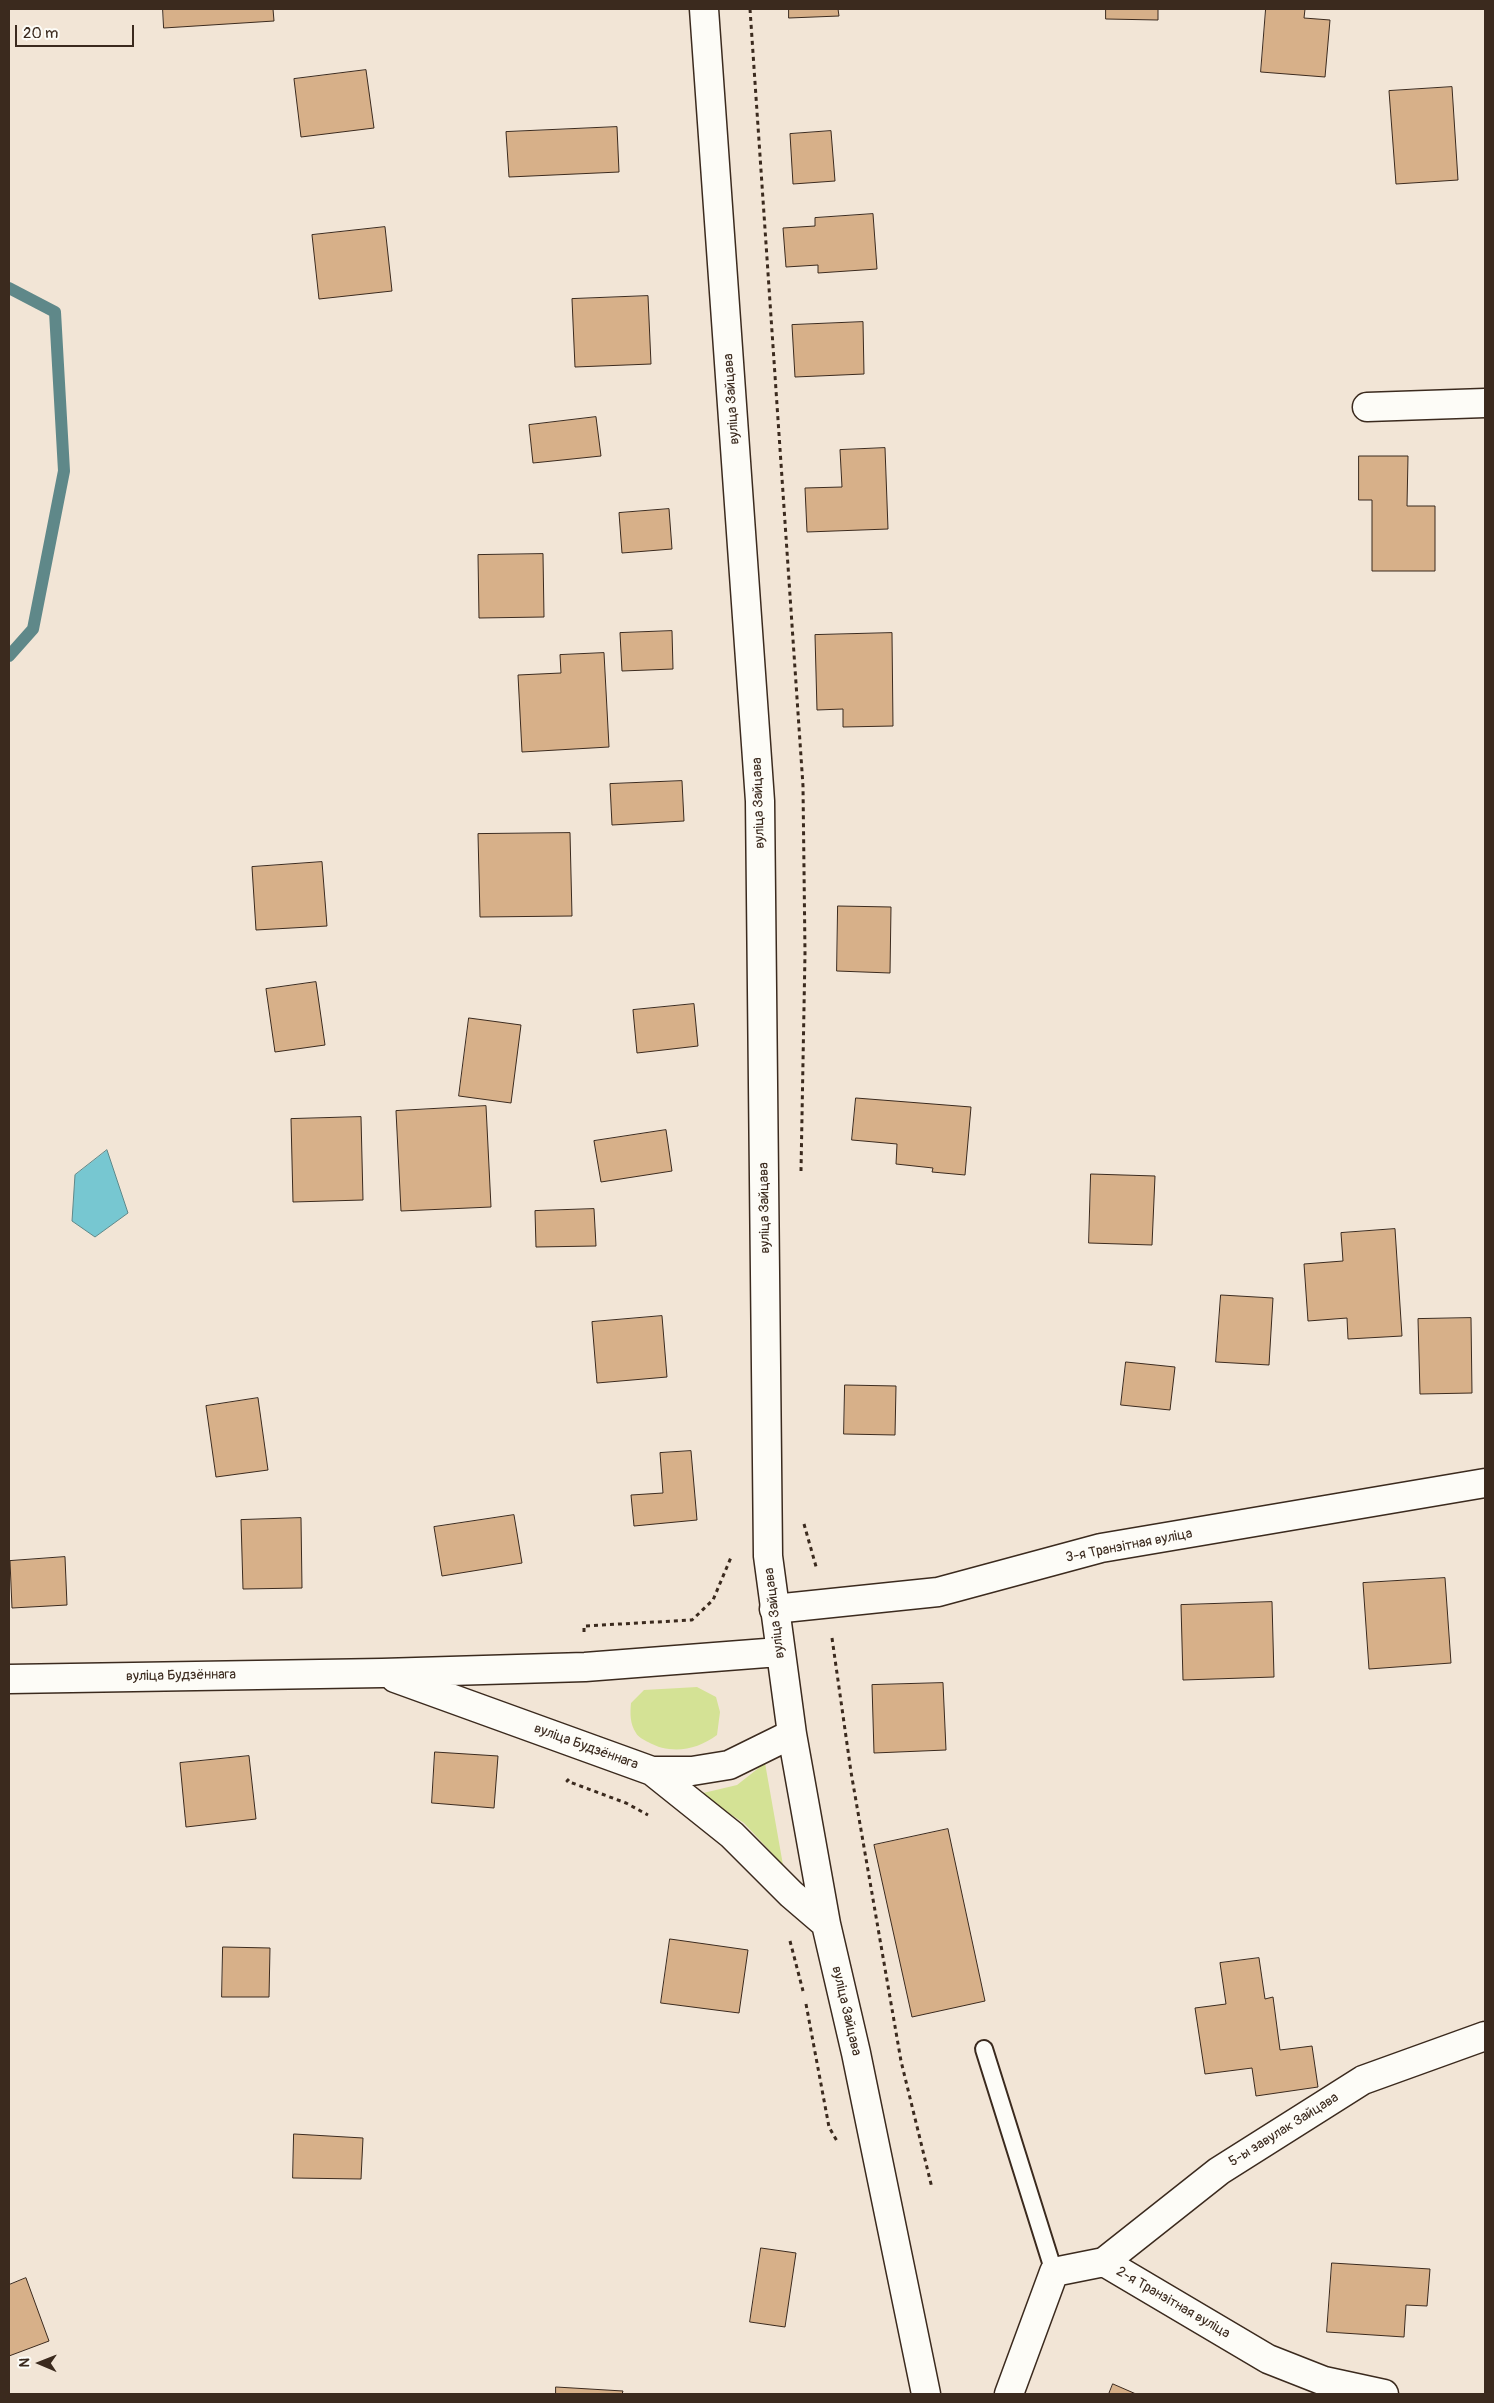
<!DOCTYPE html>
<html>
<head>
<meta charset="utf-8">
<style>
  body { margin:0 }
  #map { position:relative; width:1494px; height:2403px; overflow:hidden; background:#f2e5d6; font-family:Pangolin,sans-serif }
  canvas { display:block }
  .frame { position:absolute; inset:0; border:10px solid #3b2a1e; pointer-events:none }
  .north { position:absolute; left:15px; top:2338px; width:50px; height:50px; -webkit-text-stroke:4px #fdfcf7; paint-order:stroke; rotate:271deg; font-size:14px; font-weight:700; line-height:20px; text-align:center; color:#3b2a1e }
  .north::after { content:''; display:block; margin:auto; width:18px; height:22px; background:#3b2a1e; clip-path:polygon(50% 0,100% 100%,50% 72%,0 100%) }
  .scale { position:absolute; left:15px; top:25px; width:119px; height:22px; box-sizing:border-box; border:2px solid #3b2a1e; border-top:0; padding-left:6px; font-size:15px; line-height:18px; white-space:nowrap; color:#3b2a1e; -webkit-text-stroke:4px #fdfcf7; paint-order:stroke }
</style>
</head>
<body>
<div id="map">
<canvas width="1494" height="2403"></canvas>
<div class="frame"></div>
<div class="north">N</div>
<div class="scale">20 m</div>
</div>
<script>
const ctx = document.querySelector('canvas').getContext('2d');
ctx.lineJoin = 'round';
function fill(path, color) { ctx.fillStyle = color; ctx.fill(path, 'evenodd'); }
function strokePath(path, color, width, dash) { ctx.strokeStyle = color; ctx.lineWidth = width; ctx.lineCap = dash ? 'butt' : 'round'; ctx.setLineDash(dash || []); ctx.stroke(path); }
function write(font, color, halo, rows, align = 'center') {
  ctx.font = font + ' Pangolin,sans-serif'; ctx.lineWidth = 4; ctx.setLineDash([]); ctx.textBaseline = 'middle'; ctx.strokeStyle = halo; ctx.fillStyle = color; for (const [text, x, y, turn = 0] of rows) {
    ctx.save(); ctx.translate(x, y); ctx.rotate((+turn || 0) * Math.PI / 180); ctx.textAlign = isNaN(turn) ? turn : align; if (halo) ctx.strokeText(text, 0, 0); ctx.fillText(text, 0, 0); ctx.restore();
  }
}
fill(new Path2D(`
  M697,1687l19,10 4,15 -3,23c-20,15 -46,20 -69,7 -4,-2 -10,-5 -12,-9 -6,-9 -6,-19 -5,-30l13,-13z
  M765,1763l18,102 -39,-42 -45,-29 38,-9z`), '#d4e295');
const water = new Path2D(`
  M107,1150l21,63 -33,24 -23,-16 3,-46z`);
fill(water, '#77c7d1');
strokePath(water, '#5f8889', 1);
strokePath(new Path2D(`
  M9,288l46,24 9,159 -31,158 -24,27`), '#5f8889', 12);
const building = new Path2D(`
  M163,9h110l1,12 -110,7z
  M789,9h49l1,7 -50,2z
  M1106,9h52v11l-52,-1z
  M1266,9h39l-1,9 26,2 -5,57 -64,-5z
  M366,70l8,58 -73,9 -7,-58z
  M1452,87l6,93 -62,4 -7,-93z
  M617,127l2,45 -110,5 -3,-45z
  M831,131l4,50 -42,3 -3,-50z
  M873,214l4,55 -59,4v-8l-32,2 -3,-39 32,-2v-8z
  M385,227l7,64 -73,8 -7,-64z
  M648,296l3,68 -76,3 -3,-68z
  M863,322l1,52 -69,3 -3,-52z
  M596,417l5,39 -68,7 -4,-38z
  M885,448l3,81 -81,3 -2,-44 37,-1 -2,-37z
  M1359,456h49l-1,50h28v65h-63v-71h-13z
  M669,509l3,40 -50,4 -3,-40z
  M543,554l1,63 -65,1 -1,-63z
  M672,631l1,38 -51,2 -2,-38z
  M892,633l1,93 -50,1v-18l-26,1 -2,-75z
  M604,653l5,94 -87,5 -4,-77 43,-2 -1,-18z
  M682,781l2,40 -72,4 -2,-41z
  M570,833l2,83 -92,1 -2,-83z
  M322,862l5,64 -71,4 -4,-63z
  M838,906l53,1 -1,66 -53,-2z
  M316,982l9,63 -50,7 -9,-63z
  M694,1004l4,42 -61,7 -4,-43z
  M469,1018l52,7 -10,78 -52,-7z
  M856,1098l115,9 -6,68 -33,-3 1,-4 -37,-4 1,-20 -45,-4z
  M486,1106l5,101 -90,4 -5,-100z
  M361,1117l2,83 -70,2 -2,-83z
  M666,1130l6,41 -71,11 -7,-41z
  M1091,1174l64,2 -3,69 -63,-2z
  M594,1209l2,37 -60,1 -1,-36z
  M1395,1229l7,107 -54,3 -1,-21 -39,3 -4,-57 39,-3 -2,-28z
  M1221,1295l52,3 -4,67 -53,-3z
  M662,1316l5,61 -70,6 -5,-61z
  M1471,1318l1,75 -52,1 -2,-75z
  M1126,1362l49,5 -5,43 -49,-5z
  M845,1385l51,1 -1,49 -51,-1z
  M258,1398l10,72 -52,7 -10,-71z
  M691,1451l6,69 -63,6 -3,-31 32,-2 -3,-40z
  M514,1515l8,48 -80,13 -8,-49z
  M301,1518l1,70 -59,1 -2,-69z
  M65,1557l2,48 -55,3 -2,-47z
  M1445,1578l6,85 -82,6 -6,-86z
  M1272,1602l2,75 -91,3 -2,-75z
  M943,1683l3,67 -72,3 -2,-68z
  M435,1752l63,4 -4,52 -62,-5z
  M249,1756l7,63 -70,8 -6,-64z
  M948,1829l37,172 -73,16 -38,-172z
  M670,1939l78,11 -9,63 -78,-10z
  M223,1947l47,1 -1,49h-47z
  M1259,1958l6,41 8,-2 7,53 32,-4 6,41 -62,9 -4,-28 -47,6 -10,-66 31,-4 -6,-41z
  M294,2134l69,4 -2,41 -68,-1z
  M761,2248l35,5 -11,74 -35,-5z
  M1332,2263l98,6 -3,37 -21,-1 -2,32 -77,-5z
  M26,2278l23,63 -40,15v-71z
  M1113,2384l23,10h-27z
  M556,2387l67,4 -1,3h-66z`);
fill(building, '#d7b089');
strokePath(building, '#3b2a1e', 1);
const lane = new Path2D(`
  M984,2049l70,223`);
const street = new Path2D(`
  M1367,407l118,-4
  M774,1609l164,-17 163,-44 384,-65
  M1104,2262l115,-91 144,-91 122,-44
  M1009,2394l45,-122 50,-10 164,97 56,22 60,13`);
const secondary = new Path2D(`
  M704,9l56,792 8,755 24,178 34,190 30,129 70,341
  M395,1678l257,93h40l37,-6 63,-31
  M9,1679l373,-6 203,-6 194,-15
  M652,1771l80,64 59,59 35,30`);
strokePath(lane, '#3b2a1e', 20);
strokePath(street, '#3b2a1e', 31);
strokePath(secondary, '#3b2a1e', 31);
strokePath(new Path2D(`
  M750,9l53,777 2,167 -4,218
  M804,1524l13,46
  M584,1632v-6l108,-6 21,-20 19,-45
  M832,1638l19,134 50,289 31,127
  M569,1779l-2,2 59,22 22,12
  M790,1941l13,50
  M806,2004l23,123 8,14`), '#3b2a1e', 3, [4, 4]);
strokePath(lane, '#fdfcf7', 16);
strokePath(street, '#fdfcf7', 28);
strokePath(secondary, '#fdfcf7', 28);
write('14px', '#3b2a1e', '#fdfcf7', [
  ["вуліца Зайцава",732,399,-94],
  ["вуліца Зайцава",759,803,-92],
  ["вуліца Зайцава",765,1208,-91],
  ["3-я Транзітная вуліца",1129,1546,-11],
  ["вуліца Зайцава",775,1613,-97],
  ["вуліца Будзённага",181,1676,-1],
  ["вуліца Будзённага",586,1747,20],
  ["вуліца Зайцава",846,2011,77],
  ["5-ы завулак Зайцава",1284,2130,-32],
  ["2-я Транзітная вуліца",1173,2303,30]
]);
</script>
</body>
</html>
